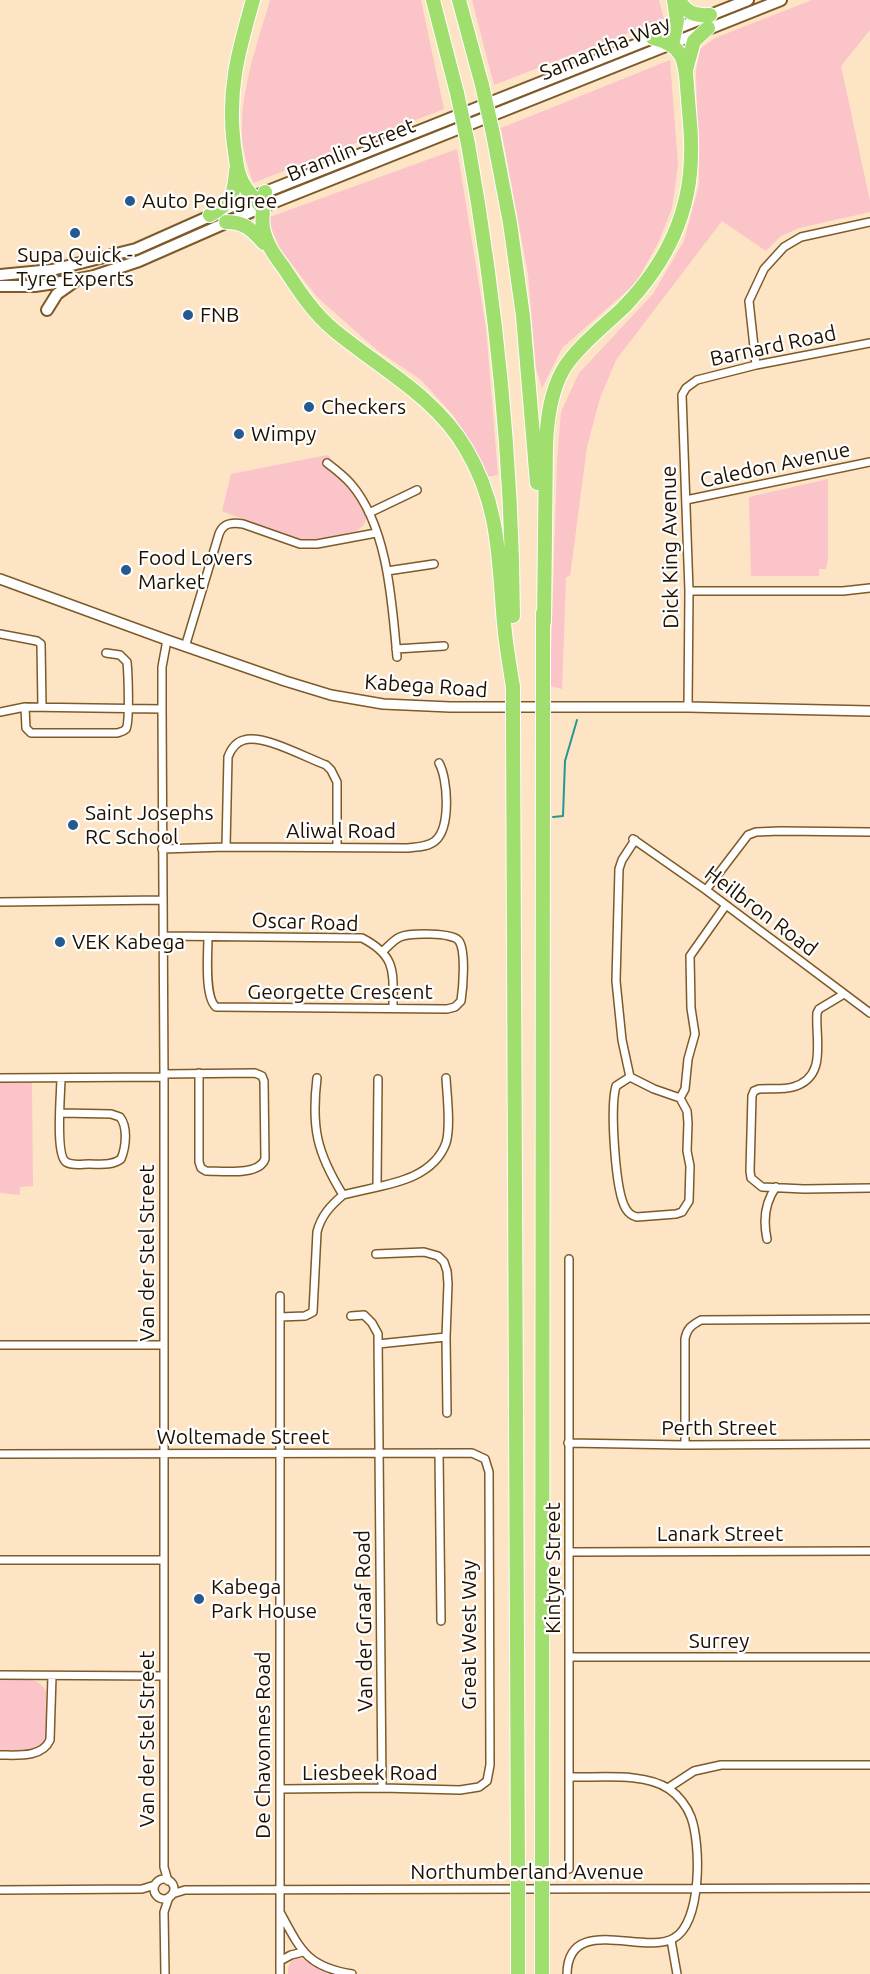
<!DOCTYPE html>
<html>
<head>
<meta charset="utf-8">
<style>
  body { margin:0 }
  canvas { display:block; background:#fde4c5 }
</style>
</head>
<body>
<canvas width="870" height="1974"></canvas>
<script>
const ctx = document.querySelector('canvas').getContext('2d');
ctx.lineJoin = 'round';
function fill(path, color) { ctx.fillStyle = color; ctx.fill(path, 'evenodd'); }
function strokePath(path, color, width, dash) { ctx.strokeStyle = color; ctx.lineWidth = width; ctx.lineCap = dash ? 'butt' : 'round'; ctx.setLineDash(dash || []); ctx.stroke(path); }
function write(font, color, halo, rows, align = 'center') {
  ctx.font = font + ' Ubuntu,sans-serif'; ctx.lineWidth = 4.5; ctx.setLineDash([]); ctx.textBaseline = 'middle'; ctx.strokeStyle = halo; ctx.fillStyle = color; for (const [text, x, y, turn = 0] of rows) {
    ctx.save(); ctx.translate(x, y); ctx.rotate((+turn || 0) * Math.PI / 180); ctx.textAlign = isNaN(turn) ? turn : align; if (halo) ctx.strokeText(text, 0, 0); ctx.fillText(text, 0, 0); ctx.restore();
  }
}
fill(new Path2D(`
  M270,0h151l23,109 -191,74c-3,-10 -7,-21 -9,-32 -9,-47 13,-106 26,-151z
  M472,0h187l5,19 -170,66z
  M812,0h58v30l-29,36 29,135v11l-71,16 -18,8 -15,15 -44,-30 -106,139 -16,38 -13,49 -17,129 -4,1 -4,112 -12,-3 7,-224 4,-50 18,-39 74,-79 31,-53 15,-56 -3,-114 4,-22 15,-11z
  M670,60l8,105 -6,43 -13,33 -23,42 -74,65 -20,40 -6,-20 -8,-94 -27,-146z
  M457,149l29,179 12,147 -13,2 -13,-32 -19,-30 -33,-36 -42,-28 -61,-54 -37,-48 -13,-31z
  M327,455l4,3 -9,4 31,29 14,24 -3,10 -8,6 -46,10 -18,-3 -70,-27 9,-37z
  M828,479v79l-2,11h-7v7h-68l-2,-79z
  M32,1081l1,105 -13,1v8l-20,-2v-111z
  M0,1680c17,0 37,-6 46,11 0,14 6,52 -8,57 -11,4 -27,2 -38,2z
  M299,1958c11,3 19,13 30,16h-41c0,-9 1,-14 11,-16z`), '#fac4c8');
strokePath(new Path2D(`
  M553,817l10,-1 2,-55 12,-41`), '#269790', 2);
const minor = new Path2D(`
  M756,365l-7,-64 15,-32 20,-22 17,-10 69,-15
  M327,463c8,6 17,13 24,21 37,43 41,119 46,173
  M686,500l184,-38
  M369,513l48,-23
  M387,571l47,-7
  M689,591h154l27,-3
  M0,634l37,7 4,3 1,63
  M167,640l-5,27v42l2,368v790l4,14
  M185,647l34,-113c4,-11 13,-12 24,-10l57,20h17l59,-11
  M396,649l48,-3
  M25,707l1,21 5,5h86c3,-1 6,-1 9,-4 4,-7 2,-57 1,-67l-7,-7 -14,-2
  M688,707l1,-116 -7,-196 4,-7 11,-8 59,-15 114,-22
  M0,712l25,-5 137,2
  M633,839l73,51 164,123
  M226,847l2,-90c3,-8 8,-15 16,-17 20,-6 62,18 82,25l5,5 6,12v65
  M162,849l64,-2 182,1c9,-1 20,-1 27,-7 16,-13 13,-62 4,-78
  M706,890l42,-55 8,-3 24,-1 90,1
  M0,902l163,-2
  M163,936l199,2c35,18 31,34 31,70
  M208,937c0,16 -4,60 8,70l231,2 8,-2 6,-6c2,-13 5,-50 -2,-60 -5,-9 -50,-8 -59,-4 -7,3 -12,10 -18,15
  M844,994l-25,15 -2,4c-2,27 11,64 -24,74 -11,3 -23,1 -34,2l-5,2 -2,5 -2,75 1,7 11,9 42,2 66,-1
  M164,1074l91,-1 7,3 2,5 1,78c-6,17 -43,12 -59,12l-5,-3 -2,-6v-89
  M630,1077l-14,9c-6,21 -1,106 10,123 3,5 6,7 11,8l39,-3 6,-2 7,-11 1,-35 -3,-15 1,-28 -1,-12 -7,-13 -26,-9 -24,-12 -8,-37 -6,-59 3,-112 3,-9 13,-20
  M0,1078l164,-1
  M317,1078c-6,50 0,75 26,117
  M680,1098l5,-9 3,-30 7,-25 -4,-26 -1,-52 36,-51
  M61,1113l50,1 9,3c8,10 6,30 1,42 -9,7 -21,5 -32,5 -7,0 -17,2 -23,-2 -11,-7 -5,-70 -5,-84
  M377,1186l1,-107
  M767,1239c-4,-19 -2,-37 9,-52
  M376,1254l48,-2 14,4 6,6 3,9 1,13 -2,53 1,76
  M569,1259v610
  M351,1316l13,-1 8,8 6,11 4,454
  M280,1317l25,-1 8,-4 4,-80c4,-16 13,-26 26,-37 34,-10 88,-11 103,-52 5,-16 1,-47 0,-65
  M378,1344l68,-7
  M0,1345h164
  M568,1443l117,2 185,-1
  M685,1445v-106c2,-11 7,-14 16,-19l169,-1
  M439,1453l2,168
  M0,1454l472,-1 13,6 4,13 1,293 -3,16 -8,6 -19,3 -78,-2 -102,1
  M571,1552l299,-1
  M0,1560h164
  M569,1657h301
  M0,1675l163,1
  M0,1755c17,0 42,3 50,-15l2,-64
  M668,1788l26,-17 27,-6h149
  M154 1889a10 10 0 1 1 20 0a10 10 0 1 1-20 0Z
  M0,1890l142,-1 13,-4
  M172,1894l13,-4 685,-2
  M281,1914c20,37 27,53 71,60
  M671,1940l6,34
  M280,1961l11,-6 12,-3
  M165,1974l-1,-62 5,-15
  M280,1974v-678
  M567,1974c1,-61 77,-18 107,-36 28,-16 27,-94 17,-121 -4,-11 -13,-22 -22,-28 -25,-17 -71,-11 -99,-12`);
const tertiary = new Path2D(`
  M0,579l167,61 118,41 46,14 52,9 67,3h238l182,4`);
const secondary = new Path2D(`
  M0,275l52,-5 84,-21 117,-52 495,-197
  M0,286h35l33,-5 26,-5 45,-15 123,-54 519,-207
  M47,310l10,-16 17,-12`);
const motorway = new Path2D(`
  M253,0c-15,52 -26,91 -19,146 2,10 2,21 6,31 4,12 14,21 22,30
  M433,0l24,93
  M459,0l23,85
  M679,0c7,13 16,16 31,15
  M673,41l4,-20 -3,-21
  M686,70l8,-29 14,-13
  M493,134l17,89 13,93 14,167
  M468,144c28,157 44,313 45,472
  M265,192c-1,12 -4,25 -2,36 3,16 12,28 21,40 15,23 30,46 51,63 45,37 101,66 131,118 36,60 32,117 39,184 2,18 5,36 8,54
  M210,215c22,-13 24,-19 26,-44
  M226,222c19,0 26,8 38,21
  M544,622l2,-177c1,-25 4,-52 17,-75 12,-21 42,-45 60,-62 42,-43 68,-94 68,-155 1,-18 -2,-37 -3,-55 -3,-30 1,-52 -35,-60
  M543,685v-72
  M513,724l5,1147
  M542,1871l1,-1147
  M518,1907v67
  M542,1974v-68`);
strokePath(minor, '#7e5a28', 10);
strokePath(tertiary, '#7e5a28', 12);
strokePath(secondary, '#7e5a28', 14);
strokePath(motorway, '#fff', 16);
strokePath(minor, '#fff', 7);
strokePath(tertiary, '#fff', 9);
strokePath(secondary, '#fff', 10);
strokePath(motorway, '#a0de6e', 14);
const motorwayBridge = new Path2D(`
  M482,85l11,49
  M457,93l11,51
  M543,685v39
  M513,687v37
  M542,1906v-35
  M518,1907v-36`);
strokePath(motorwayBridge, '#fff', 16, []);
strokePath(motorwayBridge, '#a0de6e', 14);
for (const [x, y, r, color] of [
  [130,201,6,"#245991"],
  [75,233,6,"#245991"],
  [188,315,6,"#245991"],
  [309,407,6,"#245991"],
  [239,434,6,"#245991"],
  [126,570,6,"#245991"],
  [73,825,6,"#245991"],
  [60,942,6,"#245991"],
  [199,1599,6,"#245991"]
]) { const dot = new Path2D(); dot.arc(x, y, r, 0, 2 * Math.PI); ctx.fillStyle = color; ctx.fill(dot); strokePath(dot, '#fff', 2); }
write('21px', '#1f1100', '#fff', [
  ["Samantha Way",605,48,-22],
  ["Bramlin Street",351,150,-22],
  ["Barnard Road",773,346,-12],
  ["Caledon Avenue",775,465,-12],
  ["Dick King Avenue",670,547,-91],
  ["Kabega Road",426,686,4],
  ["Aliwal Road",341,831],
  ["Heilbron Road",761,911,37],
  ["Oscar Road",305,922,2],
  ["Georgette Crescent",340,992],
  ["Van der Stel Street",147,1253,-90],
  ["Perth Street",719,1428],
  ["Woltemade Street",243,1437],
  ["Lanark Street",720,1534],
  ["Kintyre Street",553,1568,-90],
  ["Van der Graaf Road",364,1621,-91],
  ["Great West Way",469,1635,-90],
  ["Surrey",719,1641],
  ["Van der Stel Street",147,1739,-90],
  ["De Chavonnes Road",263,1745,-90],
  ["Liesbeek Road",370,1773],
  ["Northumberland Avenue",527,1872]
]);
write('21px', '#1f1100', '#fff', [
  ["Auto Pedigree",142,201],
  ["Supa Quick -",75,255,"center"],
  ["Tyre Experts",75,279,"center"],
  ["FNB",200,315],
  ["Checkers",321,407],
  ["Wimpy",251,434],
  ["Food Lovers",138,558],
  ["Market",138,582],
  ["Saint Josephs",85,813],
  ["RC School",85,837],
  ["VEK Kabega",72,942],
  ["Kabega",211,1587],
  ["Park House",211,1611]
], 'left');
</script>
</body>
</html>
